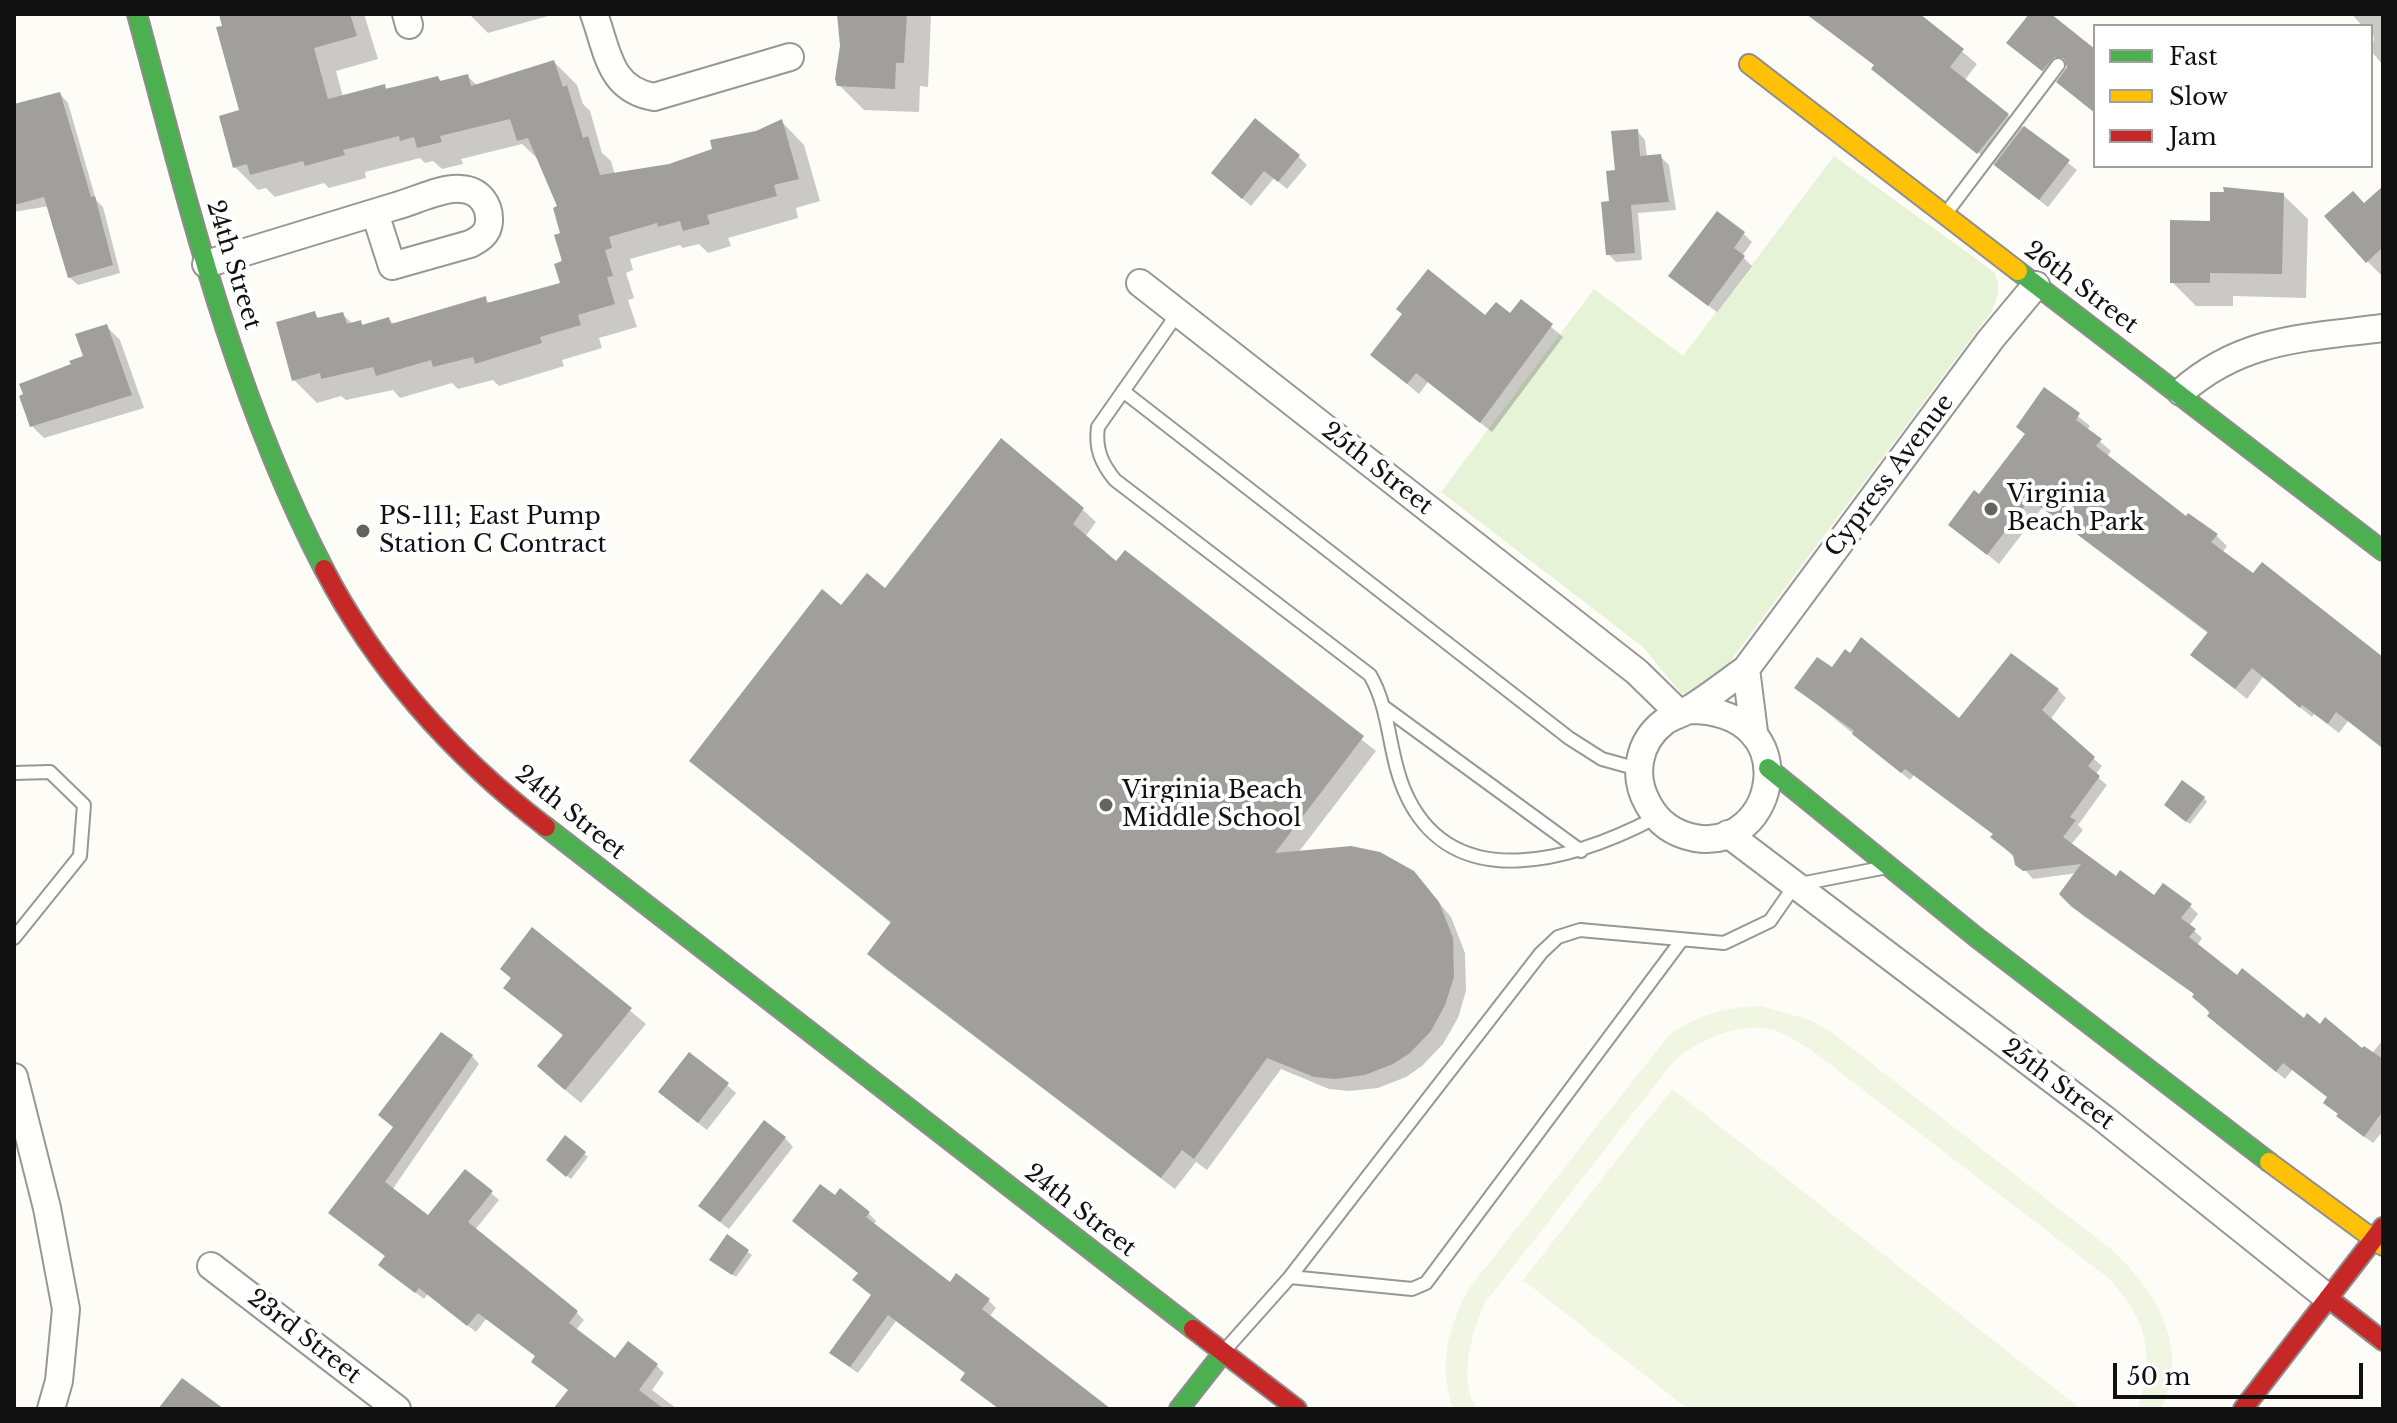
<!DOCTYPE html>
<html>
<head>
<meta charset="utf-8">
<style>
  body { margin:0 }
  #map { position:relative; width:2397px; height:1423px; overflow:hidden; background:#fdfcf7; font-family:"Libre Baskerville",serif }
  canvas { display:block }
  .frame { position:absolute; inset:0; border:16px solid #111; pointer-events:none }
  .legend { position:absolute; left:2093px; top:24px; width:280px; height:144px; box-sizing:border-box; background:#fff; border:2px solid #a0a0a0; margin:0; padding:10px 14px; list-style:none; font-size:24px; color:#111 }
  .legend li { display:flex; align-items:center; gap:16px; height:40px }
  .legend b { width:40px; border:2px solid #a0a0a0 }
  .scale { position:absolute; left:2113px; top:1363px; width:250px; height:36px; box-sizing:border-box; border:4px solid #111; border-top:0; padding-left:10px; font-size:24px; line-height:28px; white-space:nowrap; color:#111; -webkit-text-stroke:6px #fff; paint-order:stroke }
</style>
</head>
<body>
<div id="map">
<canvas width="2397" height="1423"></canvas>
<div class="frame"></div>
<ul class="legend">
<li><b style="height:10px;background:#4caf50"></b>Fast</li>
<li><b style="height:10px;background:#ffc107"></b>Slow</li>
<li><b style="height:10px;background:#c62828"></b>Jam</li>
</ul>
<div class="scale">50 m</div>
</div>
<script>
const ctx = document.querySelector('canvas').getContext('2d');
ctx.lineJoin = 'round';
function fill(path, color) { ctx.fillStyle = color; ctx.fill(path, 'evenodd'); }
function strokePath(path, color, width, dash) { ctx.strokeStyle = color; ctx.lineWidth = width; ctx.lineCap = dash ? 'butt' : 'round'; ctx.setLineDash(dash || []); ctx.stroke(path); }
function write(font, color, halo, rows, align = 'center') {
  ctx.font = font + ' "Libre Baskerville",serif'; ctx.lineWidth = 8; ctx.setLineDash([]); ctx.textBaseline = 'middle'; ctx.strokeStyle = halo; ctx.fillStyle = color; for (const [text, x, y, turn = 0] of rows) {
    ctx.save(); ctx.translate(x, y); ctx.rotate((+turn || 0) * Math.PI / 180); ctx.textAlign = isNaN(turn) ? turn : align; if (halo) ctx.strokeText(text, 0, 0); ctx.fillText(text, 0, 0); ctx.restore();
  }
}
fill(new Path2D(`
  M1834,156l160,116c8,16 4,24 -3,40l-277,371 -22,14 -11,-4 -38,-46 -202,-155 153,-203 89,67z`), '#e7f3d7');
fill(new Path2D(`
  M1761,1006l49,14 21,12 281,218c43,40 80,99 49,159h-23c16,-56 11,-84 -27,-129l-301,-231c-10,-6 -22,-14 -33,-18 -33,-12 -80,9 -104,31l-189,242c-12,30 -27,75 -7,105h-24c-15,-43 -5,-81 15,-119l201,-255c32,-21 55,-28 92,-29z
  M1672,1089l409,320h-393l-165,-129z`), '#f0f6e1');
fill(new Path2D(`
  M221,14h143l14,45 -42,12 7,26 95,-19 4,4 25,-6 11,10 76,-24 23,23 6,19 7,7 12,42 9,8 4,14 54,-9 113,-44 22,23 16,56 -24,7 2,10 -70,20 3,8 -23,7 -9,-9 -16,4 -3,-3 -50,14 3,11 -7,3 8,25 -6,2 9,27 -38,11 3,10 -40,12 2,6 -65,20 -6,-6 -35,9 -6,-6 -52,15 -7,-8 -47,10 -5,-4 -24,7 -23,-23 20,-66 6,5 22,-5 11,10 7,-2 4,4 25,-7 6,6 90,-26 6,5 71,-20 -2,-76 -19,-46 -19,-18 -61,15 2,5 -21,5 -9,-8 -8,2 -5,-5 -55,14 1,6 -37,10 -5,-5 -49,14 -9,-9 -8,2 -23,-23 7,-55z
  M469,14h86l-67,19z
  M839,14h89l3,3 -3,70 -8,-1 -1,26 -55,-2 -25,-25 3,-39z
  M1810,14h107l60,50 -13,17 113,89 -29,37 -160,-125 -12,-16z
  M2032,14h17l46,36v63l-28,-23 3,-24 -7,-1 -12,13 -34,-27z
  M2352,14h31v51l-12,-14 3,-12 -3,-13h-9z
  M60,94l8,9 28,97 7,7 17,66 -42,12 -9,-8 -20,-71 -35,6v-105z
  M1637,131l8,9 2,17 13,-1 9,9 7,45 -38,3 4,47 -26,2 -8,-8 3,-51 6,-31z
  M1299,157l8,8 -20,24 -13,-11 -23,28 -29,-25z
  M2383,189v88l-16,-16 -2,-56z
  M2283,195l25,24 -2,79 -73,-2v10h-37l-24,-24 40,-59z
  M1744,234l8,8 -10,14 10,10 -35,46 -38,-28z
  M1521,302l42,35 -71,95 -64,-50 -9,12 -35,-29 101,-47 25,-2z
  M107,327l13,13 24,68 -100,30 -13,-13 42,-60 13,-8z
  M2045,390l45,36 -3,4 24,21 -4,6 79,62 30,16 11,11 -5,7 161,106v90l-35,-28 -9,12 -25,-19 -2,3 -49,-40 -16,22 -54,-44 16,-21 -167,-126 -43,56 -49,-40 30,-27 47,-62z
  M1083,510l13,12 -11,15 32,27 8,-11 251,198 -78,102 128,34 25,30 14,36 1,38 -8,27 -15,26 -21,22 -16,11 -28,11 -29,3 -20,-2 -48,-20 -74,101 -11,-8 -21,27 -292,-222 -13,-13 22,-30 -200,-163 149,-153z
  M1832,670l128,50 98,-30 8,8 -16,22 52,46 -7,9 12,10 -29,40 5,5 -13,16 46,33 39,18 35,9 8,8 -9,12 13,12 -5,8 40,32 67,42 68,33 11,-13v91l-10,12 -26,-19 -18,-26 -36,-29 -8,10 -68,-55 -21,-29 -114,-80 -20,-21 15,-21 -44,6 -39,-44 -80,-60 -4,5 -113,-92z
  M2204,798l3,4 -17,22 -20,-15z
  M532,929l114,95 -65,79 -27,-22 10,-45 -58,-48z
  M472,1056l7,8 -87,126 37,27 62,-24 8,7 -24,30 101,82 8,8 -8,10 39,31 13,-17 29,22 7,7 -12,17 25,19h-103l-4,-18 -33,-34 -51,-38 -10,13 -48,-38 -4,5 -36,-27 -1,-15 -49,-37z
  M727,1085l9,8 -29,37 -38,-30z
  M566,1138l22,19 -17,22 -19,-15z
  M785,1138l8,9 -64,82 -20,-15z
  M835,1198l33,15 8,8 -3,4 77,59 38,16 8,8 -7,9 10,92 -32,-35 -71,-53 -38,52 -19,-13 34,-64 -13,-23z
  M728,1237l24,18 -16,22 -21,-14z`), '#0003');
fill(new Path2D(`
  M219,14h131l7,22 -43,12 14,51 57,-15 1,5 52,-13 2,5 28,-7 3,12 83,-26 9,27 4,-2 16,53 5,-2 12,39 69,-11 43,-15 -2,-9 46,-9 26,-12 17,60 -25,6 3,11 -70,19 3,9 -27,7 -3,-10 -22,6 -1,-4 -48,14 3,11 -7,2 8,26 -6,1 8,27 -37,11 3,10 -41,12 2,6 -67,21 -2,-7 -40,10 -2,-7 -55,16 -3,-9 -52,12 -1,-6 -28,8 -16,-59 39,-11 2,7 26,-6 4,12 14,-4 1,5 27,-8 2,7 95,-28 1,7 73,-20 -6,-19 8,-3 -8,-26 6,-2 -7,-25 4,-2 -29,-68 -11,3 -7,-22 -70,17 2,6 -25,6 -3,-11 -14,4 -1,-5 -56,14 2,5 -40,11 -2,-5 -53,14 -3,-11 -14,4 -14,-52 20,-6 -23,-83 6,-1z
  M837,14h70l-3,49h-8l-1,26 -58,-3 -2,-7 5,-33z
  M1806,14h114l44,35 -14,18 59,47 -32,40 -106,-85 3,-4z
  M2029,14h22l44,35v64l-39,-31 11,-15 -3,-9 -10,-1 -12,14 -36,-28z
  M60,92l31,105 4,-1 18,69 -45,13 -24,-81 -30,8v-101z
  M1255,118l45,37 -22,27 -14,-11 -22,28 -31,-26z
  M2024,126l46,34 -31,40 -45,-35z
  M1638,129l2,27 21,-2 8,48 -38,3 4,48 -29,2 -5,-53 8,-1 -3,-30 9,-1 -4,-39z
  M2383,186v61l-17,16 -42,-47 29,-25 11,12z
  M2223,187l61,6 -2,81 -72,-1v10h-40v-63l40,1v-29h14z
  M1717,211l28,21 -11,16 11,8 -37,50 -40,-30z
  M1428,269l57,46 11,-13 14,11 11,-14 32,25 -73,99 -64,-50 -9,11 -37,-29 32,-41 -6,-5z
  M107,324l25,71 -102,32 -11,-31 4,-2 -4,-10 52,-20 -2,-3 14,-5 -8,-22z
  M2044,387l36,26 -4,7 26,19 -6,7 90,70 2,-3 30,21 -7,8 42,31 9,-11 121,95v91l-47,-36 -8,12 -26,-19 -2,3 -48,-40 -17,21 -45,-34 18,-23 -178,-133 -43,56 -39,-30 26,-35 5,4 46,-60 -9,-7z
  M1001,438l83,70 -11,16 43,37 9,-11 239,186 -89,117 76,-7 29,6 34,19 25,31 14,36 1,39 -9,28 -14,26 -21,22 -17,11 -28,11 -30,4 -21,-2 -47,-19 -73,101 -12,-9 -21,28 -294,-224 24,-32 -202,-161 133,-172 19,16 26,-32 18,15z
  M1861,637l98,81 52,-65 48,36 -17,21 53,47 -7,9 12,10 -30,41 6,3 -13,17 53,39 4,-6 34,25 9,-12 29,21 -11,14 15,11 -7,8 48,38 5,-7 62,50 3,-5 13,11 5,-7 37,31 2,-2 19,13v52l-19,26 -28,-21 2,-2 -15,-11 4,-6 -44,-34 -7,9 -69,-56 3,-4 -18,-15 2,-3 -122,-87 -13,-13 22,-30 -58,7 -8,-6 -2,-10 -23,-18 3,-3 -88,-65 -4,4 -49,-39 2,-3 -60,-43 23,-31 15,10 13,-18 5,4z
  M2182,780l23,17 -19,25 -22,-17z
  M532,927l100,81 -67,82 -28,-24 26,-31 -60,-47 8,-10 -11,-9z
  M441,1032l32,23 -88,127 43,33 37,-46 28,22 -25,31 110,89 -9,12 46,35 13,-17 30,23 -19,26 25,19h-111l15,-19 -37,-28 4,-6 -57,-43 -11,13 -48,-38 -4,5 -37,-28 7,-9 -57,-43 65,-86 -15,-12z
  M689,1052l40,31 -31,40 -40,-31z
  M764,1120l22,17 -66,85 -22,-16z
  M565,1135l21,17 -20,25 -20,-17z
  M820,1184l15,11 5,-7 30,24 -4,5 84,65 6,-9 34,26 -8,10 129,100h-112l-39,-29 5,-7 -77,-58 -38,52 -21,-14 42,-58 -19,-15 6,-7 -66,-52z
  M727,1234l22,16 -17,25 -23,-15z
  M182,1378l42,31h-66z`), '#a19f9c');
const lane = new Path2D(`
  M1947,212l111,-147
  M1178,313l-80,114c-3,21 3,36 17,53l255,195c21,36 18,79 35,117 47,107 171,67 250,26
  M1123,391l446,347 33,21 36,10
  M1384,707l197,144
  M14,773l36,-1 34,33 -4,51 -66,82
  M1290,1277l122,12 14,-6 255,-342
  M1225,1350l65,-73 251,-324 17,-16 22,-7 144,13 46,-22 25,-36 87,-17`);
const street = new Path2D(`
  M406,14l3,11
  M594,14c14,38 15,75 60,83l136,-40
  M206,264c63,-19 126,-38 190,-58 19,-5 46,-19 65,-17 18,1 29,15 28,33 -1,12 -9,17 -19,22l-78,22 -17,-53
  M1140,283l497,389 43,42
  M2181,392c61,-54 124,-54 202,-64
  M1746,669l245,-330 45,-54
  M1688,710c120,-1 89,143 7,128 -21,-4 -37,-15 -47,-34 -16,-28 -10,-62 16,-82 8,-6 19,-8 27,-14 19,-12 37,-26 55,-39l8,63
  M1728,834l375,284 225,180
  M14,1077l33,131 19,101 -7,72 -8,28
  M211,1266l186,143`);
const fast = new Path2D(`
  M137,14c51,189 96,380 187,555
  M2018,271l365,280
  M1768,768l208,169 293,225
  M546,827l647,502
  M1179,1409l44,-56`);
const slow = new Path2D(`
  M1749,64l269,207
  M2269,1162l114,84`);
const jam = new Path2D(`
  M324,569c53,102 131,188 222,258
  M2328,1298l55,43
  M1193,1329l104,80
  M2243,1409l140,-182`);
strokePath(lane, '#979795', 16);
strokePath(street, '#979795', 30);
strokePath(fast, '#8e8d8b', 22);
strokePath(slow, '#8e8d8b', 22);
strokePath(jam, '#8e8d8b', 22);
strokePath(lane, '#fffffe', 12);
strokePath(street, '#fffffe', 26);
strokePath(fast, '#4caf50', 18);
strokePath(slow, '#ffc107', 18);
strokePath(jam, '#c62828', 18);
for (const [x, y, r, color] of [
  [1991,509,8,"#646362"],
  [363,531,8,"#646362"],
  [1106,805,8,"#646362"]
]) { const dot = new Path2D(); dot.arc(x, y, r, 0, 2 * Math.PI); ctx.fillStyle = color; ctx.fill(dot); strokePath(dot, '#fff', 3); }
write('24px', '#111', '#fff', [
  ["24th Street",233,265,73],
  ["26th Street",2081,288,37],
  ["25th Street",1377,469,38],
  ["Cypress Avenue",1890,476,-53],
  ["24th Street",570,813,39],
  ["25th Street",2058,1085,37],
  ["24th Street",1080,1211,38],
  ["23rd Street",304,1337,38]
]);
write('24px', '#111', '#fff', [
  ["Virginia",2007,495],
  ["Beach Park",2007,523],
  ["PS-111; East Pump",379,517],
  ["Station C Contract",379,545],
  ["Virginia Beach",1122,791],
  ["Middle School",1122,819]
], 'left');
</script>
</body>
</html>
